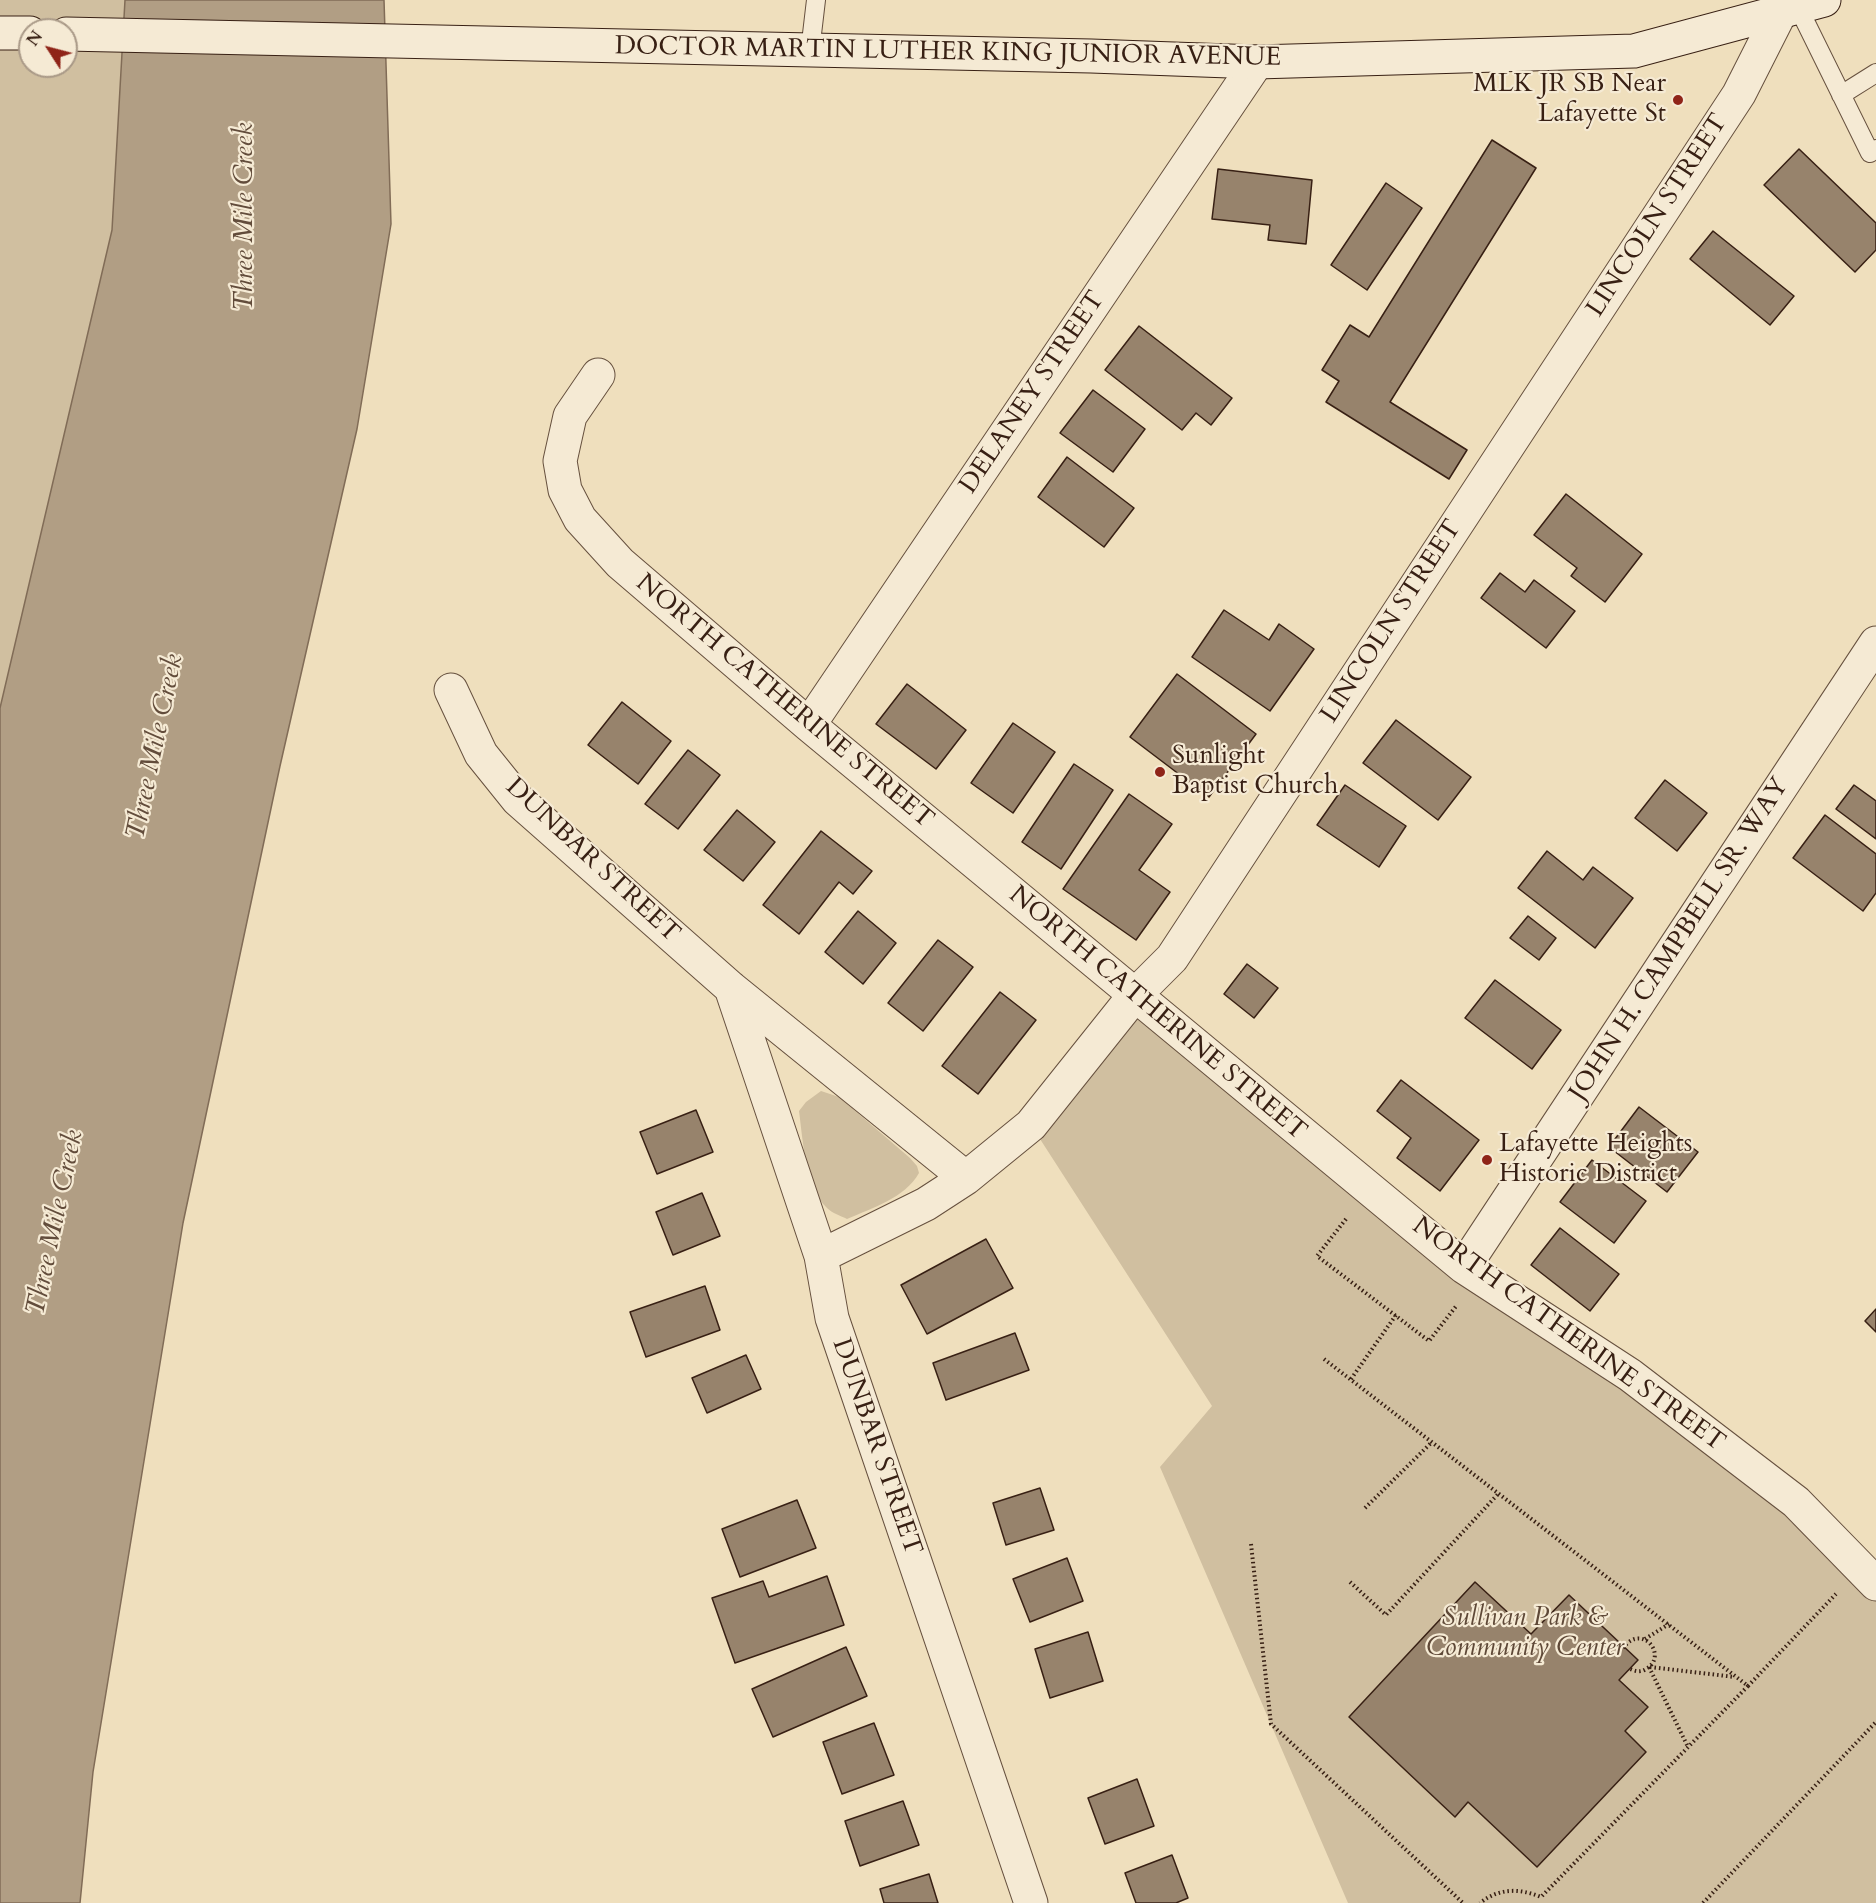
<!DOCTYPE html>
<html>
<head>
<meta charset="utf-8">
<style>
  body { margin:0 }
  #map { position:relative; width:1876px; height:1903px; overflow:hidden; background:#efdfbd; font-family:Cardo,serif }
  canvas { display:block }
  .north { position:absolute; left:18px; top:18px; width:60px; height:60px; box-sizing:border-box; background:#f5ead4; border:2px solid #a99987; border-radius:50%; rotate:306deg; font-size:16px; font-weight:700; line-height:24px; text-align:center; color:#382014 }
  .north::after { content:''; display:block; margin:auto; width:21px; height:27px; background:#8f2418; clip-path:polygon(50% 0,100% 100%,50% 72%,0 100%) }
</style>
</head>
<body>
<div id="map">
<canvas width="1876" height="1903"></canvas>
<div class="north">N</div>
</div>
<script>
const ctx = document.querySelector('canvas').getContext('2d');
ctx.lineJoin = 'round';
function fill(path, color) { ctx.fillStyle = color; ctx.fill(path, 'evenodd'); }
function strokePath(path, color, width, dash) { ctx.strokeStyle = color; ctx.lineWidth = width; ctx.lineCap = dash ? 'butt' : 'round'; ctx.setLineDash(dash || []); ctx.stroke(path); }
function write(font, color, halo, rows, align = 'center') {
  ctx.font = font + ' Cardo,serif'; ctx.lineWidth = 4.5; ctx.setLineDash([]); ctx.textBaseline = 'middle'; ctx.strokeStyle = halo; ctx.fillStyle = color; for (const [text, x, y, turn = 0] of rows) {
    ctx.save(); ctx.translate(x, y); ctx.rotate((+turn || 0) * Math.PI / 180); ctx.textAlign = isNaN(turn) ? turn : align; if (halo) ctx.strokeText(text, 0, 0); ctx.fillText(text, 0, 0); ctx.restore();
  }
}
fill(new Path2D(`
  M0,0h125l-13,230 -112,478zM30,30h36v36h-36z
  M1134,996l742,588v319h-528l-188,-436 52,-61 -181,-281z
  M821,1091l18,6 71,61 7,8 2,7c-14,25 -47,35 -72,46 -6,-3 -15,-6 -20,-11 -22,-21 -24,-68 -28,-97l7,-9z`), '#d0bfa0');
const water = new Path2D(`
  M125,0h259l7,224 -34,205 -77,337 -97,457 -90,549 -13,131h-80v-1195l112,-478z`);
fill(water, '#b19e84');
strokePath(water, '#816c57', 1.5);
const building = new Path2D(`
  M1492,140l44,28 -146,234 77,48 -18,29 -123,-77 13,-21 -17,-11 28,-45 19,12z
  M1799,149l77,74v27l-21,22 -91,-87z
  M1218,169l94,11 -6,64 -38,-4 2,-15 -58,-6z
  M1386,183l36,25 -55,82 -36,-25z
  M1713,231l81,65 -24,29 -80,-66z
  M1139,326l93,72 -21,27 -15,-12 -14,17 -77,-60z
  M1093,390l52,39 -32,43 -53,-39z
  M1067,457l67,51 -30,39 -66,-50z
  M1566,494l76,60 -37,48 -34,-26 6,-8 -43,-33z
  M1500,573l25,19 9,-12 41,31 -29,37 -65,-50z
  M1224,610l45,30 10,-16 35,25 -44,62 -78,-54z
  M1177,674l79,60 -47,63 -79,-60z
  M907,684l59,46 -30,39 -60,-45z
  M622,702l49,39 -33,43 -50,-39z
  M1396,720l75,57 -33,43 -75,-57z
  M1013,723l42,29 -42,61 -42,-30z
  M688,750l32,25 -42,54 -33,-25z
  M1074,764l39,26 -52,79 -39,-27z
  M1665,780l42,33 -30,38 -42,-33z
  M1345,785l61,41 -27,41 -62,-42z
  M1854,785l22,16v38l-40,-30z
  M1129,794l43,30 -33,46 31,22 -34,48 -73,-51z
  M737,810l38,32 -32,39 -39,-31z
  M1825,815l51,39v39l-13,18 -70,-53z
  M821,831l51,40 -19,23 -14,-12 -40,52 -36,-29z
  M1547,851l36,29 10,-13 40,31 -38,50 -77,-60z
  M858,911l38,32 -33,41 -38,-32z
  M1528,916l28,22 -17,22 -29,-22z
  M938,940l35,27 -50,64 -35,-28z
  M1247,964l31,24 -24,30 -30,-24z
  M1495,980l66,50 -29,39 -67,-51z
  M1000,992l36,28 -58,74 -36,-28z
  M1401,1080l78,60 -39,51 -43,-33 14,-20 -34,-27z
  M1639,1107l59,45 -31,40 -58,-45z
  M696,1110l17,42 -56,22 -17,-42z
  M1592,1160l54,41 -32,42 -54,-41z
  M702,1193l18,43 -47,19 -17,-43z
  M1560,1228l59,46 -29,37 -59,-46z
  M986,1239l27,49 -86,46 -26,-49z
  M705,1286l15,44 -74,27 -16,-45z
  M1876,1309v23l-11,-11z
  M1015,1333l14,37 -83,30 -13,-37z
  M746,1355l15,34 -54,24 -15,-35z
  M1040,1488l14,42 -48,15 -13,-42z
  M797,1500l19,48 -76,29 -18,-48z
  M1067,1558l16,43 -53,21 -17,-43z
  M827,1576l17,49 -109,38 -23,-65 51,-17 6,16z
  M1475,1582l56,52 38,-39 69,65 -19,20 29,27 -23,24 21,21 -109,115 -69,-65 -13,15 -106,-100z
  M1088,1632l15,49 -53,17 -15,-49z
  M846,1647l21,49 -94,41 -21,-48z
  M874,1723l20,52 -52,19 -19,-52z
  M1137,1779l17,47 -49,18 -17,-46z
  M903,1801l16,44 -59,21 -15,-45z
  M1172,1855l16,43 -12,5h-40l-11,-30z
  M929,1874l9,29h-54l-4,-14z`);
fill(building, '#97836c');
strokePath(building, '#382014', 1.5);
const lane = new Path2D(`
  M1798,7l72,146 6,-4
  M810,51l6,-51
  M1841,95l35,-22`);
const street = new Path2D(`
  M598,375l-28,41 -10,45 5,29 15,29 40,44 189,162 655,542 166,108 166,127 80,82
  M451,690l30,64 37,46 213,188 235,190
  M809,725l448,-663
  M731,988l90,268 11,62 199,585
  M821,1256l105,-52 40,-26 65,-53 103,-129 38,-38 567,-864 42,-83
  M1464,1267l412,-624`);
const secondary = new Path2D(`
  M0,33h30
  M66,34l1025,22 166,6 377,-11 190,-51`);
strokePath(lane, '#66503e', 20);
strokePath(street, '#66503e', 35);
strokePath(secondary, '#382014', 35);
strokePath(new Path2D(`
  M1346,1219l-29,37 112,85 28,-36
  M1324,1359l424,327 -207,211c-22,-9 -42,-9 -61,6
  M1351,1379l45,-64
  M1365,1508l67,-66
  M1251,1544l20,180 192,179
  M1350,1582l36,33 113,-122
  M1645,1639l24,-15
  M1623,1648c19,-26 46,8 23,21 -6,4 -12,2 -18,-1
  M1649,1667l39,80
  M1650,1667l85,10
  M1748,1686l88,-92
  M1703,1903l173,-181`), '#382014', 4, [1.5, 3]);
strokePath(lane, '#f5ead4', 18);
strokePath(street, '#f5ead4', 33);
strokePath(secondary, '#f5ead4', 33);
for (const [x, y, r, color] of [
  [1678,100,6,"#8f2418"],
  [1160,772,6,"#8f2418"],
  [1487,1160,6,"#8f2418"]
]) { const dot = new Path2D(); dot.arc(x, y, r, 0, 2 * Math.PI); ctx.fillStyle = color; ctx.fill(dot); strokePath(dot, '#f5ead4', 2); }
write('26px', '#382014', '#f5ead4', [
  ["DOCTOR MARTIN LUTHER KING JUNIOR AVENUE",948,53,1],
  ["LINCOLN STREET",1658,216,-57],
  ["DELANEY STREET",1033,393,-56],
  ["LINCOLN STREET",1392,622,-57],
  ["NORTH CATHERINE STREET",784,702,40],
  ["DUNBAR STREET",592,861,43],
  ["JOHN H. CAMPBELL SR. WAY",1680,940,-57],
  ["NORTH CATHERINE STREET",1157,1014,40],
  ["NORTH CATHERINE STREET",1568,1335,36],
  ["DUNBAR STREET",876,1447,71]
]);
write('26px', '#382014', '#f5ead4', [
  ["MLK JR SB Near",1666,85,"right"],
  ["Lafayette St",1666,115,"right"],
  ["Sunlight",1172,757],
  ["Baptist Church",1172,787],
  ["Lafayette Heights",1499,1145],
  ["Historic District",1499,1175]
], 'left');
write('italic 26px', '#5e4837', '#f5ead4', [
  ["Sullivan Park &",1525,1619],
  ["Community Center",1525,1649]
]);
write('italic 27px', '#624c3b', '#f5ead4', [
  ["Three Mile Creek",246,217,-90],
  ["Three Mile Creek",156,747,-78],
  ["Three Mile Creek",56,1223,-78]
]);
</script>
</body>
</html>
